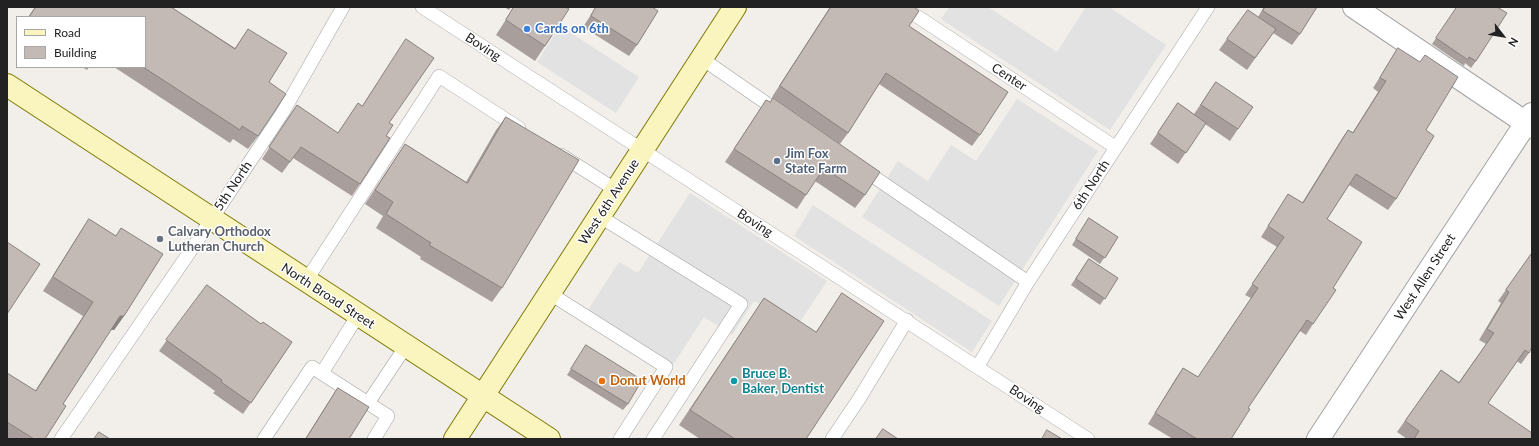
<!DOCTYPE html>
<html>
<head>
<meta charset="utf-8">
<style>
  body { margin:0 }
  #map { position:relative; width:1539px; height:446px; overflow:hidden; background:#f2eee9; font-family:Lato,sans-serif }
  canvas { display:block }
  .frame { position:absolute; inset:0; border:8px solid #222; pointer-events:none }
  .legend { position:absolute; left:16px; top:16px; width:130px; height:52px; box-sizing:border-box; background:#fff; border:1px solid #a7a7a7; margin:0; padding:5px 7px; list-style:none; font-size:12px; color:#222 }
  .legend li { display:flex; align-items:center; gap:8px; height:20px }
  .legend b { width:20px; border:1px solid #a7a7a7 }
  .north { position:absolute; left:1483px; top:16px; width:40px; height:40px; -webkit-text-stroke:3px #fff; paint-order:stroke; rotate:121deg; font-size:11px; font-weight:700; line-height:16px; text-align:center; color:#222 }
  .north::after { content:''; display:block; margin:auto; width:14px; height:18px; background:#222; clip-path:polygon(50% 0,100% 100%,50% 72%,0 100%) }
</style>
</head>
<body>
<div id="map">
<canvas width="1539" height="446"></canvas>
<div class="frame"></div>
<ul class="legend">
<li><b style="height:5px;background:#faf5be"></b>Road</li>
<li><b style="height:11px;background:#c3b9b5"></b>Building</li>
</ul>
<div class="north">N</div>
</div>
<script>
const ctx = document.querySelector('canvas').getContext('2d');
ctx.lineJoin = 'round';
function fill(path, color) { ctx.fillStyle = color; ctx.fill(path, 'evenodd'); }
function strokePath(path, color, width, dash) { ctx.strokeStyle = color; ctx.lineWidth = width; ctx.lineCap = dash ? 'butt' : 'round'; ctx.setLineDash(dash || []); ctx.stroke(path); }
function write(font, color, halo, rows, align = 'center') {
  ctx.font = font + ' Lato,sans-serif'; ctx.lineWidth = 3; ctx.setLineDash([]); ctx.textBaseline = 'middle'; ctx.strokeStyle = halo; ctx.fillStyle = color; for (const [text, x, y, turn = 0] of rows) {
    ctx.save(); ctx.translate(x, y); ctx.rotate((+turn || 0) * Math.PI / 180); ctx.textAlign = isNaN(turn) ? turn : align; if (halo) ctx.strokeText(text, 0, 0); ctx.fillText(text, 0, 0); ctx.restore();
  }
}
fill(new Path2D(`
  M949,7h39l69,45 29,-45h23l57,38 -56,85 -169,-111z
  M560,26l79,51 -23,36 -79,-51z
  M1017,99l81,52 -99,155 -137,-89 36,-56 30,20 23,-36 25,16z
  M690,193l137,88 -31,47 -42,-27 -22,34 -28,-18 -35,54 -85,-55 35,-54 19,11z
  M813,205l179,116 -20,31 -178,-116z`), '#e2e2e2');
const lane = new Path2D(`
  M422,7l666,432
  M903,7l212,140
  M701,58l78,54
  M561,155l55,35
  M861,168l167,114
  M599,216l142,88 -88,135
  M306,281l133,-205 80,52
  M549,293l117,74 -46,72
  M978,366l50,-84 180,-275
  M322,373l36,-58
  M368,403l38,-57
  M61,439l128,-186 94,-141 60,-105
  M264,439l48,-72 76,49 -14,23
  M832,439l27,-40 48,-79`);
const street = new Path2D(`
  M1354,7l178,120
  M1318,439l214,-325`);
const secondary = new Path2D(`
  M7,85l542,354
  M455,439l280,-432`);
strokePath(lane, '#a3a3a3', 14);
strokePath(street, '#a3a3a3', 24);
strokePath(secondary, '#7d7a04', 24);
strokePath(lane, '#fff', 13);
strokePath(street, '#fff', 22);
strokePath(secondary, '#faf5be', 22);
fill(new Path2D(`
  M35,7h136l64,41 13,-19 21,53 -11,54 -10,13 -15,-10 -3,4 -116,-76h31v-50h-117z
  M504,7h7l-2,3z
  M514,7h51l-20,39 -10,15 -39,-26z
  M596,7h56l-15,38 -8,11 -46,-29z
  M830,7h84l-5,19 71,109 -8,11 -93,-62 -31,49 -8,11 -68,-47z
  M1264,7h53l-17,27 -8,11 -19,-12 -26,37 -28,-20 29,-40 10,7z
  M1457,7l19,54 -5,7 -6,-5 -1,3 -32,-22z
  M1398,48l28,82 -30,69 -8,11 -39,-25 -22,34 6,69 -20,36 -7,11 -6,-4 -52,77 -17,31h-58l-25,-15 28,-46 7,-10 15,9 53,-79 -6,-3 32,-48 -16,-10 27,-43 14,9 39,-63 7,-10 5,2 25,-40 -5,-4z
  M82,67h7l-2,3z
  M1216,82l22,47 -8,12 -25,-17 -27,40 -28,-20 28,-41 16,11z
  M766,100l99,95 -10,13 -40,-27 -18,28 -72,-47z
  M358,103l31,20 -3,13 -26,48 -8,12 -59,-38 -11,15 -20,-14 35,-54 41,28z
  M506,117l-4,171 -10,14 -72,-43 1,-2 -45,-29 7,-12 -18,-12 40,-60 61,38 30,-52z
  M1089,218l29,19 -18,27 -28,-19z
  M89,219l27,17 5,-8 3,88 -10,14h-4l-47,74 -18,35h-38v-66l28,18 48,-75 -40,-25 36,-57z
  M1532,253l-3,100 -8,11 -4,-3 -29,42 44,36h-125l-10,-7 44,-62 18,12 27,-38 -7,-4 22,-37 -3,-2z
  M1089,259l29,19 -18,27 -29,-20z
  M207,285l54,39 31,18 -49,72 -30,-21 2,-2 -56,-40z
  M842,293l-36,146h-106l-21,-14 85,-127 52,34z
  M586,345l42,59 -5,6 -56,-35z
  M338,388l11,51h-44l28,-44z`), '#a89f9c');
fill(new Path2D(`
  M120,316h4l-10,14h-4z`), '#88827f');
const building = new Path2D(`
  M36,7h135l64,42 13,-20 39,24 -18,29 17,12 -28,42 -16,-10 -2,4 -97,-63h2v-50h-113l-2,-1z
  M514,7h51l4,2 -24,37 -39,-26z
  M596,7h56l6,4 -21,34 -46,-29z
  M831,7h83l5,4 -10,15 99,66 -28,43 -94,-62 -38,60 -68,-47z
  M1265,7h52l-17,27 -37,-23z
  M1457,7h40l10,6 -31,48 -7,-4 -1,3 -32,-22z
  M1248,10l28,19 -21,29 -28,-19z
  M406,39l28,19 -45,65 4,2 -7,11 4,2 -30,46 -59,-37 -11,15 -21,-15 28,-42 41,28 20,-30 4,3z
  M1398,48l22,14 5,-7 33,22 -32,53 8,6 -38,63 -40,-25 -29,45 35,23 -29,46 3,2 -23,34 -6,-4 -59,88 2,1 -19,30h-34l-42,-26 28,-45 15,9 60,-89 -6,-4 32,-47 -16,-11 20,-32 15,9 45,-73 5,3 33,-52 -6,-3z
  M1216,82l37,25 -15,22 -37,-24z
  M773,98l107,74 -15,23 -41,-27 -18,27 -72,-46 32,-49 4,2z
  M1178,103l28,20 -20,30 -28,-20z
  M506,117l73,43 -77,128 -73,-43 2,-2 -45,-29 7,-12 -18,-12 30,-46 62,39z
  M1089,218l29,19 -13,21 -29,-19z
  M89,219l27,17 5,-8 42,26 -39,62h-4l-57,88 3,2 -21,33h-11l-27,-17v-49l29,18 57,-89 -40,-25z
  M7,242l33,22 -33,50z
  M1532,253v94l-3,6 -4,-3 -37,53 44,30v6h-118l5,-8 -14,-10 36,-51 18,13 35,-50 -7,-4 22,-37 -3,-2z
  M1089,259l29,19 -13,21 -29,-20z
  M207,285l54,39 2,-2 29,20 -41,61 -30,-21 1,-2 -56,-40z
  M842,293l42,28 -78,118h-71l-45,-29 74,-112 52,34z
  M586,345l56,35 -14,24 -57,-35z
  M338,388l31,19 -20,32h-43z
  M883,429l15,10h-22z
  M1047,430l15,9h-20z
  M99,432l11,7h-16z`);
fill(building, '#c3b9b5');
strokePath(building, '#88827f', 1);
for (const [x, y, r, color] of [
  [527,29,4,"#3f7fe0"],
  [777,161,4,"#5c6f8a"],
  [160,239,4,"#6b7280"],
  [602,381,4,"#e8710a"],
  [734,381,4,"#0f9aa8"]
]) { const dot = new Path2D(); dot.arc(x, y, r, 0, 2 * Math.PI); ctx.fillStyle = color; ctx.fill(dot); strokePath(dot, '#fff', 1.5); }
write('bold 13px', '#366cbe', '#fff', [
  ["Cards on 6th",535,29]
], 'left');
write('13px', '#222', '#fff', [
  ["Boving",483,47,33],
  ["Center",1009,77,33],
  ["6th North",1091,185,-57],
  ["5th North",233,186,-56],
  ["West 6th Avenue",609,202,-57],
  ["Boving",755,223,33],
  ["West Allen Street",1425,277,-57],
  ["North Broad Street",328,296,33],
  ["Boving",1027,399,34]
]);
write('bold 13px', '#4e5e75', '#fff', [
  ["Jim Fox",785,154],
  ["State Farm",785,169]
], 'left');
write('bold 13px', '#5b616d', '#fff', [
  ["Calvary Orthodox",168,232],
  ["Lutheran Church",168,247]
], 'left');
write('bold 13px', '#0d838f', '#fff', [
  ["Bruce B.",742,374],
  ["Baker, Dentist",742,389]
], 'left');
write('bold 13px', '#c56008', '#fff', [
  ["Donut World",610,381]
], 'left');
</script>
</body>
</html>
